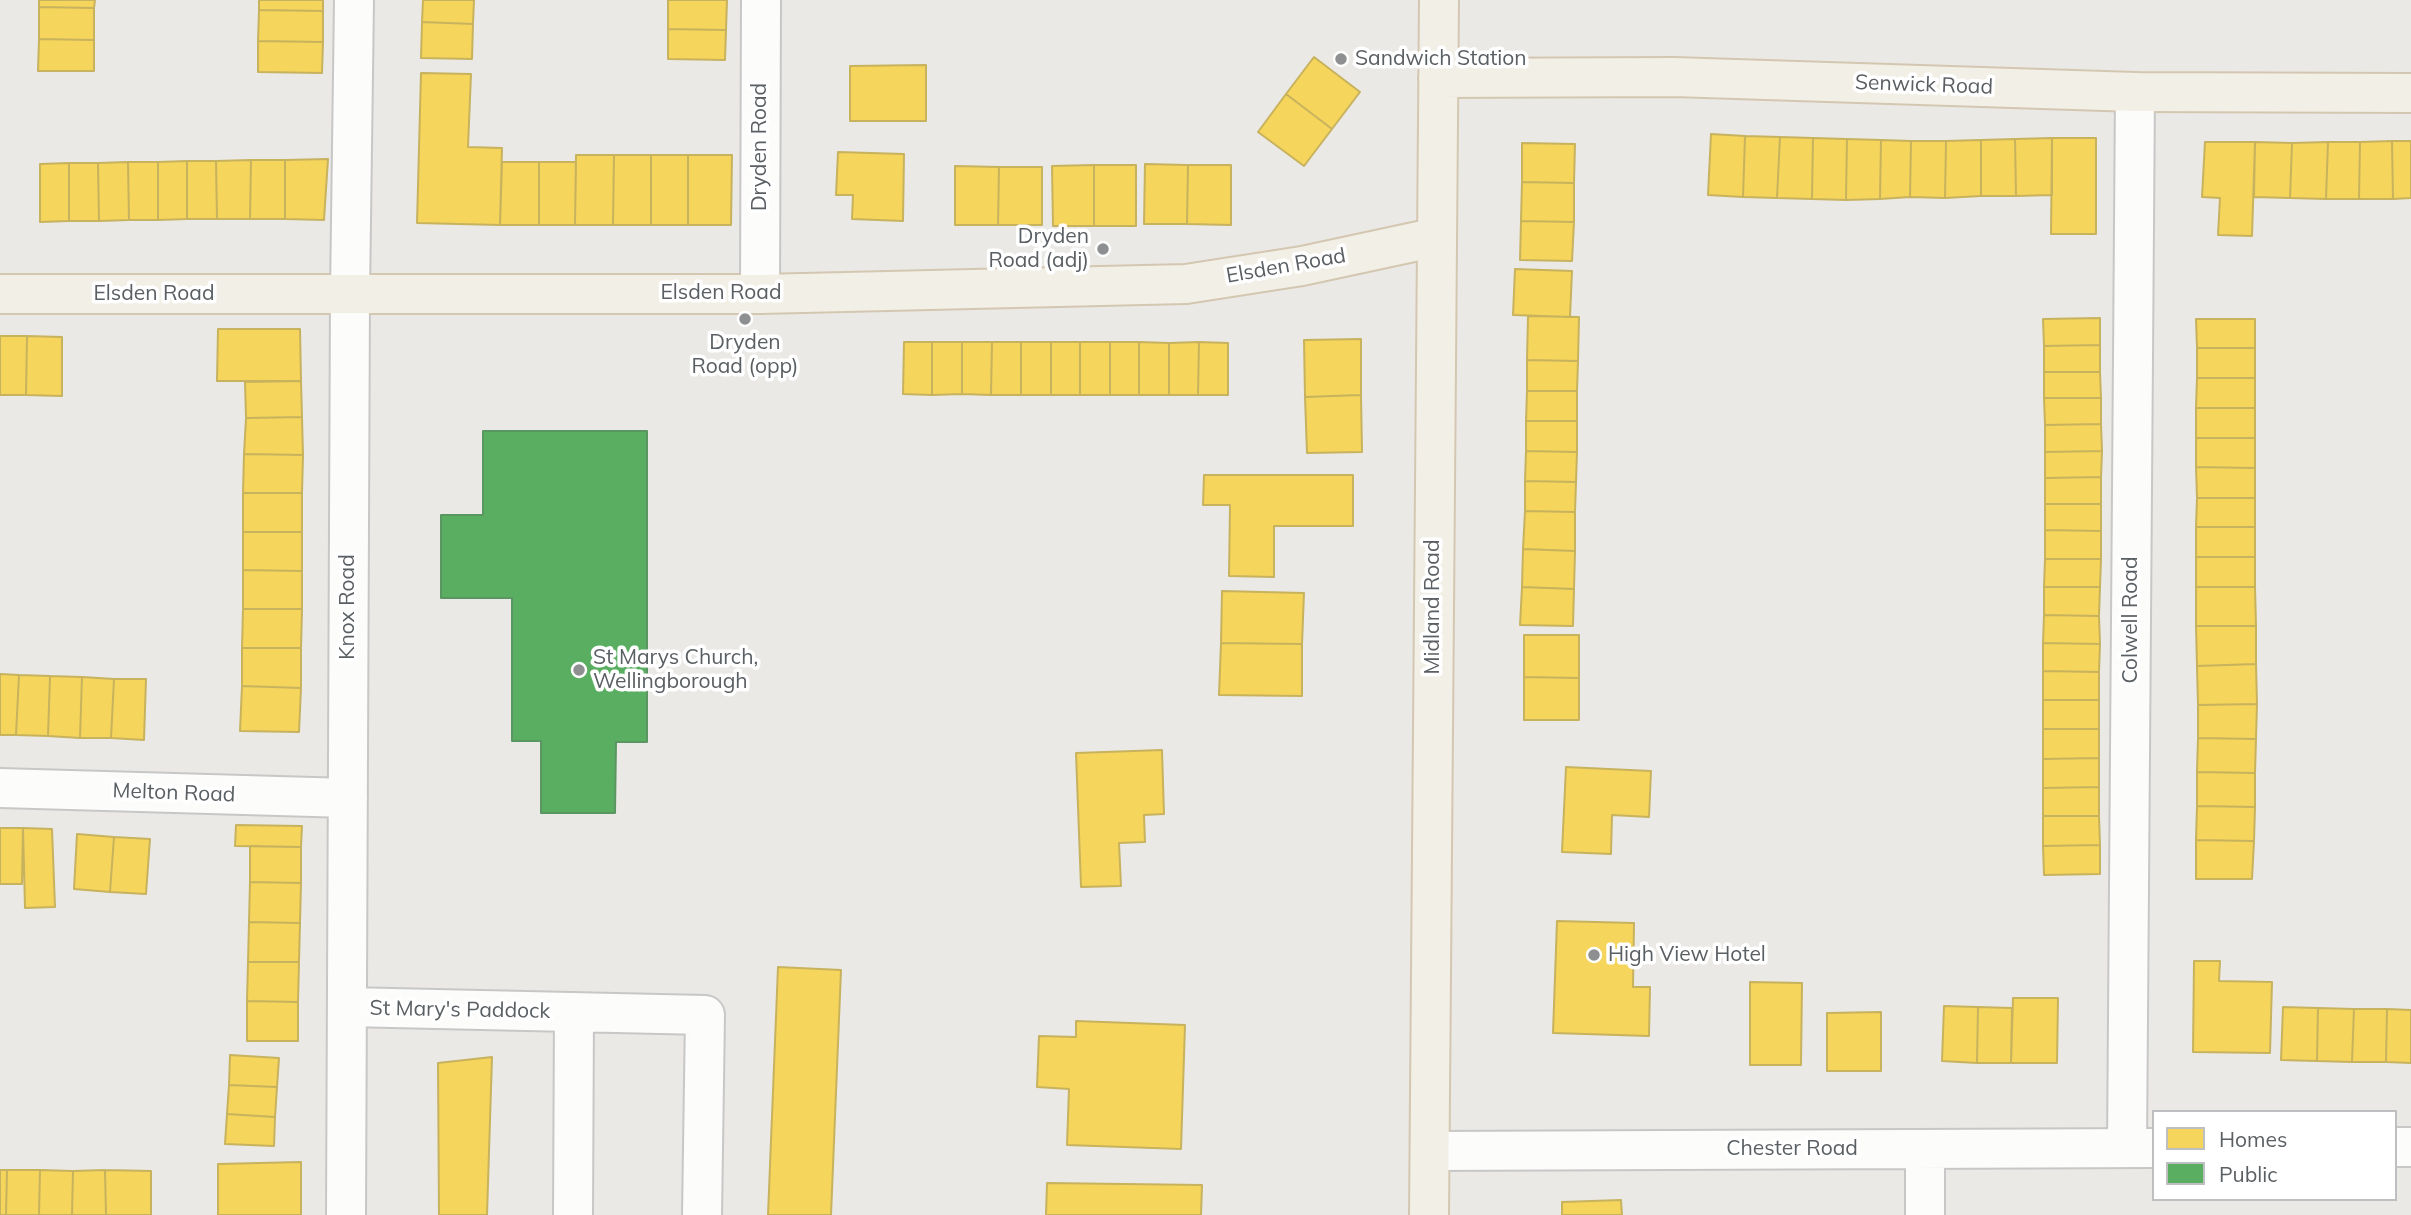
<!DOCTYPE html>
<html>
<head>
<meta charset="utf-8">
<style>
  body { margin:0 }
  #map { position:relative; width:2411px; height:1215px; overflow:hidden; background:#ebe9e5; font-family:Mulish,sans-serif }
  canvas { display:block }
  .legend { position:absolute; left:2152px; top:1110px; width:245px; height:91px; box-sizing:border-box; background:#fff; border:2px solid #bdbfc1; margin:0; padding:9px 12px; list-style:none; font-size:21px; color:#5a5f63 }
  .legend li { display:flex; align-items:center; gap:14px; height:35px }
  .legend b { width:35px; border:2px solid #bdbfc1 }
</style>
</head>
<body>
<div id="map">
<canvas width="2411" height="1215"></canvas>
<ul class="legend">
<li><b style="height:19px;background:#f6d55c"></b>Homes</li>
<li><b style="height:19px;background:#5aae61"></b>Public</li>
</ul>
</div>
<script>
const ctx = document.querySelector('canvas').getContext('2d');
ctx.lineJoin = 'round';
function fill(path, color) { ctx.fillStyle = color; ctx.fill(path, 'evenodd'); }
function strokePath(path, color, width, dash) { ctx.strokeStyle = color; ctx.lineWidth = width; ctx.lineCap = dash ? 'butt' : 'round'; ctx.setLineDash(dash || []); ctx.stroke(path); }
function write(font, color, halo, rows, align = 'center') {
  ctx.font = font + ' Mulish,sans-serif'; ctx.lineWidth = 7; ctx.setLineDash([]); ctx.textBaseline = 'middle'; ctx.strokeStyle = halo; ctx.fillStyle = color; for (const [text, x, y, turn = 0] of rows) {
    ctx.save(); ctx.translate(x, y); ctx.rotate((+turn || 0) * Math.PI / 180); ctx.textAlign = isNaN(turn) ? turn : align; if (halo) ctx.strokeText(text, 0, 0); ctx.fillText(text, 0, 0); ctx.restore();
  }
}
const homes = new Path2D(`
  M39,0h56l-1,8 -55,-1z
  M259,0h64v11l-64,-1z
  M423,0h51l-1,24 -51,-2z
  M668,0h59l-1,30 -58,-1z
  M39,7l55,1v32l-55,-1z
  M259,10l64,1v31l-65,-1z
  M422,22l51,2 -1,35 -51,-1z
  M668,29l58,1 -1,30 -57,-1z
  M39,39l55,1v31h-56z
  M258,41l65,1 -1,31 -64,-1z
  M1314,57l46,35 -28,37 -46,-35z
  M926,65v56h-76v-55z
  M421,73l50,1 -3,73 34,1 -2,77 -83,-2z
  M1286,94l46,35 -28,37 -46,-34z
  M1711,134l34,2 -2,61 -35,-2z
  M1745,136l35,1 -3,61 -34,-1z
  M1780,137l33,1 -1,61 -35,-1z
  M1813,138l34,1 -1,61 -34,-1z
  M2052,138v57l-36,1 -1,-57z
  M2052,138h44v96h-45z
  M1847,139l34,1 -1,59 -34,1z
  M2015,139l1,57h-35v-56z
  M1881,140l30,1 -1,56 -30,2z
  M1981,140v56l-36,2 1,-57z
  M1911,141h35l-1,57 -35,-1z
  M2392,141l1,58h-34l1,-57z
  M2392,141h19v57l-18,1z
  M2205,142h50l-3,94 -34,-1 2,-37 -18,-1z
  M2255,142l37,1 -2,55 -36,-1z
  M2328,142h32l-1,57h-33z
  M2328,142l-2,57 -36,-1 2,-55z
  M1522,143l53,1 -1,39 -52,-1z
  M838,152l66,2 -1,67 -51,-2 1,-24h-17z
  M576,155h38l-1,70h-38z
  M614,155h37v70h-38z
  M651,155h37v70h-37z
  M688,155h44l-1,70h-43z
  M328,159l-4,61 -39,-1v-59z
  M251,160l-1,59h-33l-1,-58z
  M251,160h34v59h-35z
  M187,161v58l-29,1v-58z
  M187,161h29l1,58h-30z
  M128,162l1,58 -30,1 -1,-58z
  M128,162h30v58h-29z
  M502,162h37v63h-39z
  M539,162h37l-1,63h-36z
  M69,163v58l-29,1v-58z
  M69,163h29l1,58h-30z
  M1145,164l43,1 -1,59h-43z
  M1094,165v61h-41l-1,-60z
  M1094,165h42v61h-42z
  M1188,165h43v60l-44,-1z
  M955,166l44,1 -1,58h-43z
  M999,167h43v58h-44z
  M1522,182l52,1v39l-53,-1z
  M1521,221l53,1 -2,39 -52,-1z
  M1515,269l57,2 -2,46 -57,-2z
  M1528,316l51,1 -1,44 -51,-1z
  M2100,318v27l-56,1 -1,-27z
  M2196,319h59v29h-58z
  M218,329h82l1,52h-84z
  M0,336h27l-1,59h-26z
  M27,336l35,1v59l-36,-1z
  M1361,339v56l-56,2 -1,-57z
  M904,342h28v53l-29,-1z
  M932,342h30v52l-30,1z
  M962,342h30l-1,53 -29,-1z
  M992,342h29v53h-30z
  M1021,342h30v53h-30z
  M1051,342h29v53h-29z
  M1080,342h30v53h-30z
  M1110,342h29v53h-29z
  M1139,342l30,1v52h-30z
  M1199,342l-1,53h-29v-52z
  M1199,342l29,1v52h-30z
  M2100,345v27h-56v-26z
  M2197,348h58v30h-58z
  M1527,360l51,1 -1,30h-50z
  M2044,372h56l1,26h-57z
  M2197,378h58v30h-59z
  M301,381l1,36 -56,1 -1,-36z
  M1527,391h50v30h-51z
  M1361,395l1,57 -55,1 -2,-56z
  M2044,398h57v26l-56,1z
  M2196,408h59v30h-59z
  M302,417l1,38 -59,-1 2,-36z
  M1526,421h51v31l-51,-1z
  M2101,424l1,27 -57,1v-27z
  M2196,438h59v30l-59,-1z
  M1526,451l51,1 -1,30 -51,-1z
  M2102,451l-1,26 -56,1v-26z
  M244,454l59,1 -1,38h-59z
  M2196,467l59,1v30h-58z
  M1204,475h149v51h-79v51l-45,-1 1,-71h-27z
  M2101,477v27h-56v-26z
  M1525,481l51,1 -1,30 -50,-1z
  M243,493h59v39h-59z
  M2197,498h58v29h-59z
  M2045,504h56v27l-56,-1z
  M1525,511l50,1v39l-52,-2z
  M2196,527h59v30h-59z
  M2045,530l56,1v28h-56z
  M243,532h59v39l-59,-1z
  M1523,549l52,2 -1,38 -52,-2z
  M2196,557h59v30h-59z
  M2045,559h56l-1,28h-56z
  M243,570l59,1v38h-59z
  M1522,587l52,2 -1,37 -53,-1z
  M2044,587h56l-1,29 -55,-1z
  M2196,587h59l1,39h-60z
  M1222,591l82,2 -2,51 -81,-1z
  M243,609h59l-1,39h-59z
  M2044,615l55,1 1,28 -57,-1z
  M2196,626h60v38l-59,2z
  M1524,635h55v43l-55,-1z
  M1221,643l81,1v52l-83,-1z
  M2043,643l57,1 -1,28 -56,-1z
  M242,648h59v40l-59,-2z
  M2256,664l1,40 -59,1 -1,-39z
  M2043,671l56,1v28h-56z
  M0,674l19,1 -3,60h-16z
  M19,675l31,1 -2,60 -32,-1z
  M50,676l32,1 -2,61 -32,-2z
  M82,677l32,2 -3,59h-31z
  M1524,677l55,1v42h-55z
  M114,679h32l-2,61 -33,-2z
  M242,686l59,2 -2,44 -59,-1z
  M2043,700h56v29h-56z
  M2257,704l-1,35 -58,-1v-33z
  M2043,729h56v29l-56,1z
  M2198,738l58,1 -1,34 -58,-1z
  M1162,750l2,64 -20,1 1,27 -26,1 2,43 -40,1 -5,-134z
  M2099,758v29l-56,1v-29z
  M1566,767l85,4 -2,46 -37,-2 -1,39 -49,-2z
  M2197,772l58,1v34l-58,-1z
  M2099,787v29h-56v-28z
  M2197,806l58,1 -1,34 -58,-1z
  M2043,816h56l1,29 -57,1z
  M236,825l66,1 -1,21 -66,-1z
  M0,828h23l-1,56h-22z
  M23,828l29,1 3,78 -30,1z
  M77,834l37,3 -4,55 -36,-3z
  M114,837l36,2 -4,55 -36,-2z
  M2196,840l58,1 -2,38h-56z
  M2100,845v29l-56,1 -1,-29z
  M250,846l51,1v36l-51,-1z
  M250,882l51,1 -1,40 -51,-1z
  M1557,921l77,2 -1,64h17l-1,49 -96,-3z
  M249,922l51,1 -1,39h-51z
  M2194,961h26l-1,20 53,1 -2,71 -77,-1z
  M248,962h51l-1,40 -51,-1z
  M778,967l63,3 -10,245h-63z
  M1750,982l52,1 -1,82h-51z
  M2013,998h45l-1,65h-46z
  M247,1001l51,1v39h-51z
  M1944,1006l34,1 -1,56 -35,-2z
  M1978,1007l34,1 -1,55h-34z
  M2283,1007l35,1 -1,53 -36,-1z
  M2318,1008l36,1 -2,53 -35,-1z
  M2354,1009h33l-1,53h-34z
  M2387,1009l24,1v53l-25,-1z
  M1881,1012v59h-54v-58z
  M1076,1021l109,4 -4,124 -114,-4 2,-56 -32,-2 2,-51 37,1z
  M230,1055l49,3 -2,29 -48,-2z
  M492,1057l-5,158h-48l-1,-152z
  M229,1085l48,2 -2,30 -48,-3z
  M227,1114l48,3 -1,29 -49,-2z
  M301,1162v53h-83v-51z
  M0,1170h7l-1,45h-6z
  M7,1170h33l-1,45h-33z
  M40,1170l33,1 -1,44h-33z
  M105,1170l1,45h-34l1,-44z
  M105,1170l46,1v44h-45z
  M1047,1183l155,2 -1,30h-155z
  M1621,1200l1,15h-60v-13z`);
fill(homes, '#f6d55c');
strokePath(homes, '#c7b25e', 2);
const public = new Path2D(`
  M483,431h164v311h-31l-1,71h-74v-72h-29v-143h-71v-83h42z`);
fill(public, '#5aae61');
strokePath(public, '#5a9662', 2);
const minor = new Path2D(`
  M760,294l1,-294
  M0,788l348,10
  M347,1007l358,8 -3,200
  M2395,1147h16
  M2127,1148l8,-1056
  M1925,1149v66
  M1430,1151l722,-3
  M346,1215l4,-921 4,-294
  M573,1215l1,-203`);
const major = new Path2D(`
  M1438,78l236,-1 461,15 276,1
  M0,294h760l426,-10 116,-18 135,-29
  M1429,1215l10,-1215`);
strokePath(minor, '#c7c7c7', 42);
strokePath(major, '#d4c7b1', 42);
strokePath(minor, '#fcfcfb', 38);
strokePath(major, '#f2efe7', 38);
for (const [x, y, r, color] of [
  [1341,59,7,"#8d8f90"],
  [1103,249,7,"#8d8f90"],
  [745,319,7,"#8d8f90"],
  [579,670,7,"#8d8f90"],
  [1594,955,7,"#8d8f90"]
]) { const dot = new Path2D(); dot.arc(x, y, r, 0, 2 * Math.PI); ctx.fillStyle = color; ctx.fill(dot); strokePath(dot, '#fff', 2.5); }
write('21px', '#5a5f63', '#fff', [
  ["Sandwich Station",1355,59],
  ["Dryden",1089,237,"right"],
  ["Road (adj)",1089,261,"right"],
  ["Dryden",745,343,"center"],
  ["Road (opp)",745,367,"center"],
  ["St Marys Church,",593,658],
  ["Wellingborough",593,682],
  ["High View Hotel",1608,955]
], 'left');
write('21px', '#5a5f63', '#fff', [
  ["Senwick Road",1924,85,2],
  ["Dryden Road",760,147,-90],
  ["Elsden Road",1286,266,-10],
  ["Elsden Road",721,293],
  ["Elsden Road",154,294],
  ["Knox Road",348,607,-90],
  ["Midland Road",1433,607,-90],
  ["Colwell Road",2131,620,-90],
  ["Melton Road",174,793,2],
  ["St Mary's Paddock",460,1010,1],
  ["Chester Road",1792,1149]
]);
</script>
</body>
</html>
